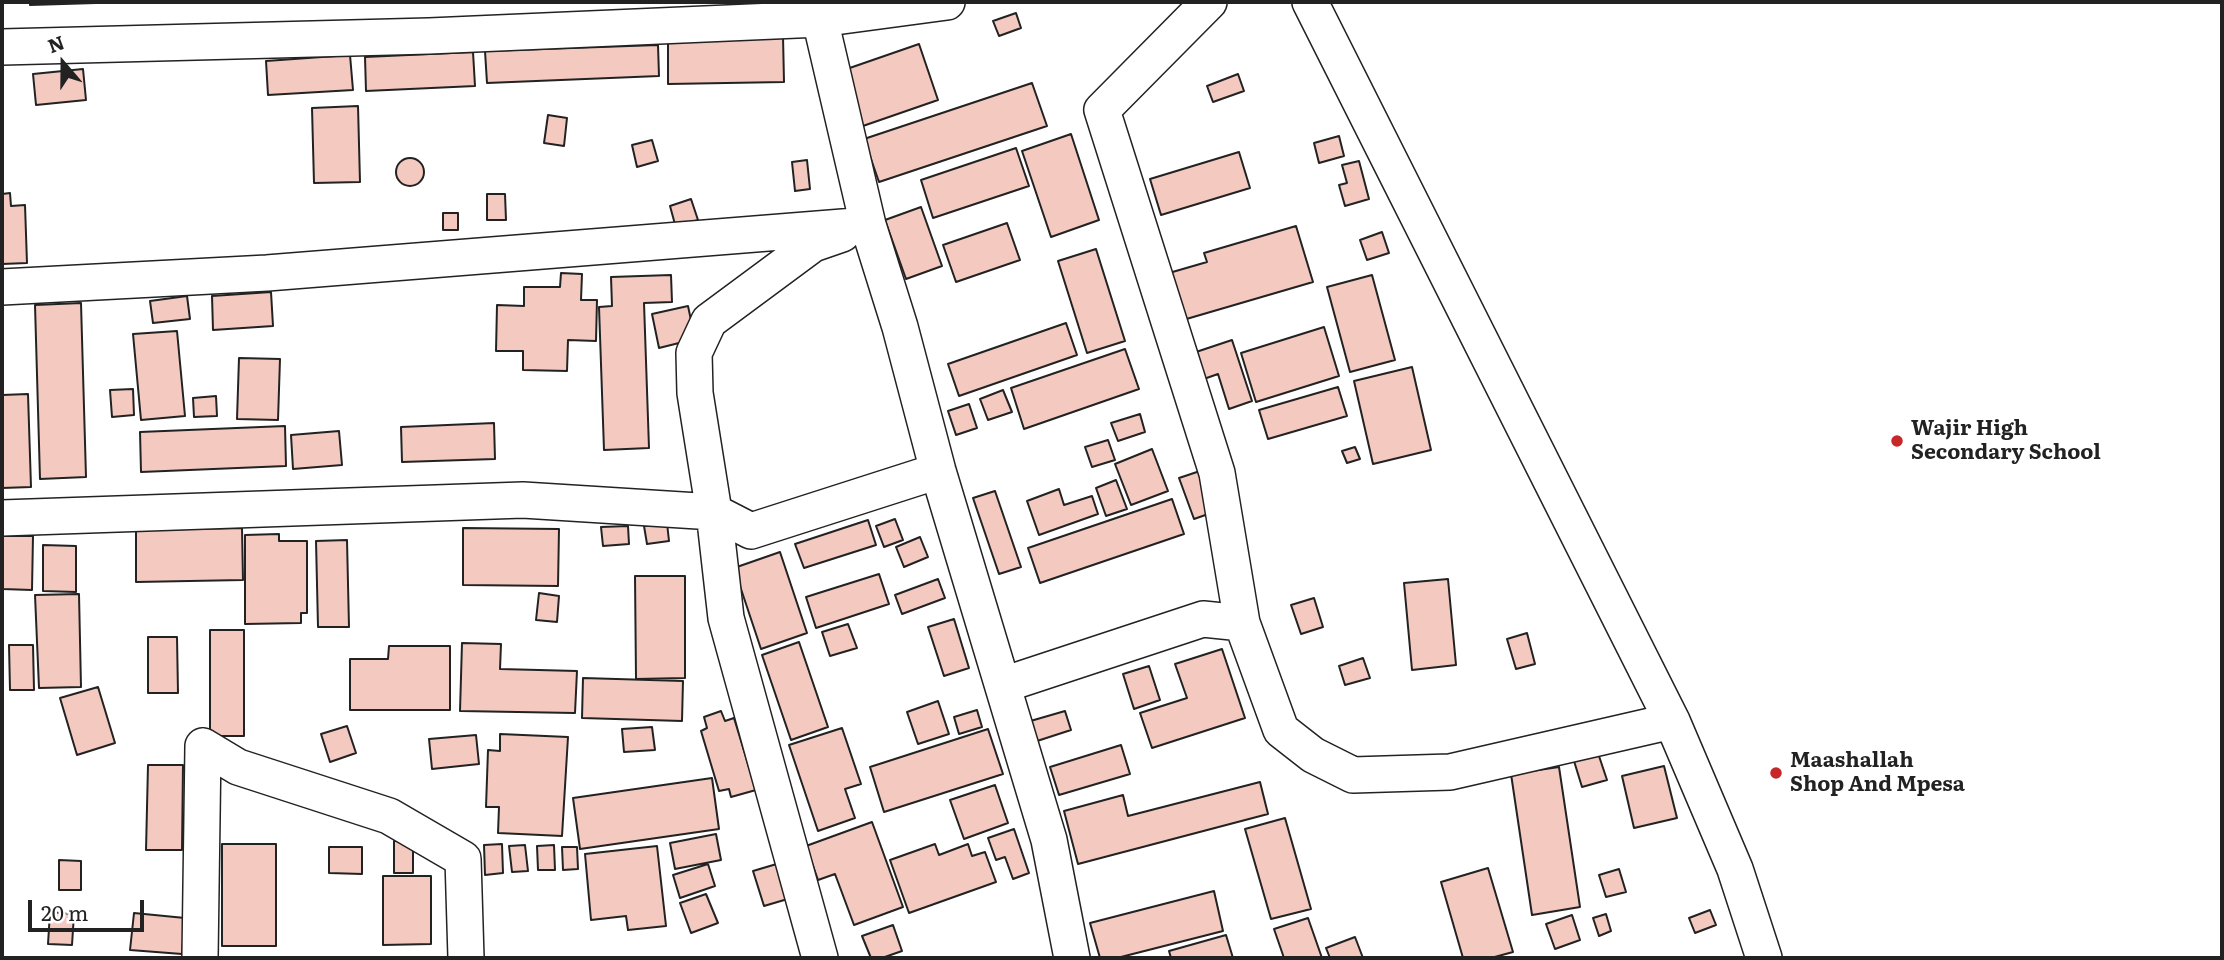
<!DOCTYPE html>
<html>
<head>
<meta charset="utf-8">
<style>
  body { margin:0 }
  #map { position:relative; width:2224px; height:960px; overflow:hidden; background:#fff; font-family:Literata,serif }
  canvas { display:block }
  .frame { position:absolute; inset:0; border:4px solid #222; pointer-events:none }
  .north { position:absolute; left:28px; top:28px; width:70px; height:70px; -webkit-text-stroke:5px #fff; paint-order:stroke; rotate:340deg; font-size:19px; font-weight:700; line-height:28px; text-align:center; color:#222 }
  .north::after { content:''; display:block; margin:auto; width:24px; height:32px; background:#222; clip-path:polygon(50% 0,100% 100%,50% 72%,0 100%) }
  .scale { position:absolute; left:28px; top:900px; width:116px; height:32px; box-sizing:border-box; border:4px solid #222; border-top:0; padding-left:9px; font-size:21px; line-height:24px; white-space:nowrap; color:#222; -webkit-text-stroke:5px #fff; paint-order:stroke }
</style>
</head>
<body>
<div id="map">
<canvas width="2224" height="960"></canvas>
<div class="frame"></div>
<div class="north">N</div>
<div class="scale">20 m</div>
</div>
<script>
const ctx = document.querySelector('canvas').getContext('2d');
ctx.lineJoin = 'round';
function fill(path, color) { ctx.fillStyle = color; ctx.fill(path, 'evenodd'); }
function strokePath(path, color, width, dash) { ctx.strokeStyle = color; ctx.lineWidth = width; ctx.lineCap = dash ? 'butt' : 'round'; ctx.setLineDash(dash || []); ctx.stroke(path); }
function write(font, color, halo, rows, align = 'center') {
  ctx.font = font + ' Literata,serif'; ctx.lineWidth = 5; ctx.setLineDash([]); ctx.textBaseline = 'middle'; ctx.strokeStyle = halo; ctx.fillStyle = color; for (const [text, x, y, turn = 0] of rows) {
    ctx.save(); ctx.translate(x, y); ctx.rotate((+turn || 0) * Math.PI / 180); ctx.textAlign = isNaN(turn) ? turn : align; if (halo) ctx.strokeText(text, 0, 0); ctx.fillText(text, 0, 0); ctx.restore();
  }
}
const building = new Path2D(`
  M30,2h99l-99,3z
  M1016,13l5,15 -22,8 -6,-15z
  M783,36l1,46 -116,2v-46z
  M919,44l19,56 -78,27 -19,-56z
  M658,45l1,31 -172,7 -2,-32z
  M473,52l2,34 -109,5 -1,-34z
  M350,55l3,35 -85,5 -2,-34z
  M83,69l3,31 -50,5 -3,-31z
  M1238,74l6,17 -31,11 -6,-16z
  M1032,83l15,43 -168,56 -15,-43z
  M358,106l2,76 -46,1 -2,-75z
  M548,115l19,3 -3,28 -20,-3z
  M1071,134l28,86 -48,17 -29,-86z
  M1339,136l5,20 -25,7 -5,-20z
  M652,140l6,21 -21,6 -5,-22z
  M1016,148l13,38 -96,32 -12,-38z
  M1239,152l11,36 -89,27 -11,-36z
  M396 172a14 14 0 1 1 28 0a14 14 0 1 1-28 0Z
  M807,160l3,29 -15,2 -3,-29z
  M1359,161l10,38 -24,7 -6,-21 8,-2 -5,-18z
  M10,193l1,13 14,-1 2,58 -25,1v-70z
  M487,194h18l1,26h-19z
  M691,199l7,21 -22,8 -6,-22z
  M921,207l21,59 -36,13 -21,-59z
  M443,213h15v17h-15z
  M1007,223l13,37 -64,22 -13,-37z
  M1296,226l17,56 -130,38 -14,-47 38,-11 -3,-9z
  M1382,232l7,21 -22,7 -7,-20z
  M1096,249l29,92 -38,12 -29,-92z
  M561,273l21,1 -1,26h16l-1,41 -28,-1 -1,31 -44,-1v-19h-27l1,-46 27,1v-19h36z
  M671,275l1,27 -28,1 5,145 -45,2 -5,-143 13,-1 -1,-29z
  M1372,275l23,85 -45,12 -23,-85z
  M271,292l2,34 -60,4 -1,-34z
  M187,296l3,23 -37,4 -3,-22z
  M81,303l5,174 -46,2 -5,-174z
  M688,306l7,33 -36,9 -7,-34z
  M1066,323l11,32 -118,41 -11,-32z
  M1324,327l15,49 -83,26 -15,-49z
  M177,331l8,85 -44,4 -8,-86z
  M1232,340l20,61 -23,8 -11,-35 -17,6 -8,-27z
  M1125,349l14,40 -115,40 -13,-41z
  M239,358l41,1 -2,61 -41,-1z
  M1412,367l19,83 -58,14 -19,-83z
  M1338,387l9,29 -79,23 -9,-29z
  M133,389l1,26 -22,2 -2,-27z
  M1003,390l9,22 -24,8 -8,-21z
  M28,394l3,93 -29,1v-93z
  M216,396l1,20 -23,1 -1,-19z
  M969,404l8,24 -21,7 -8,-24z
  M1140,414l5,18 -27,9 -7,-18z
  M494,423l1,36 -93,3 -1,-35z
  M285,426l1,40 -145,6 -1,-40z
  M339,431l3,34 -49,4 -2,-34z
  M1108,440l7,20 -23,7 -7,-20z
  M1355,447l5,12 -13,4 -5,-12z
  M1152,449l16,42 -37,14 -16,-41z
  M1200,471l14,41 -20,7 -15,-41z
  M1116,480l11,29 -21,7 -10,-28z
  M1059,489l5,16 28,-9 6,18 -59,21 -12,-34z
  M995,491l26,76 -22,7 -26,-76z
  M1172,499l12,35 -144,49 -12,-35z
  M895,519l8,21 -19,7 -8,-21z
  M868,520l8,25 -72,23 -9,-24z
  M667,523l2,18 -22,3 -3,-18z
  M628,526l1,18 -26,2 -2,-19z
  M242,528l1,52 -107,2v-52z
  M463,528l96,1 -1,57 -95,-1z
  M279,534v7h28v72h-6v10l-56,1v-89z
  M2,536h31l-1,54 -30,-1z
  M920,537l8,20 -24,10 -8,-20z
  M347,540l2,87h-31l-2,-86z
  M43,545l33,1v46l-33,-1z
  M780,552l27,81 -46,16 -27,-81z
  M879,574l10,30 -73,24 -10,-31z
  M635,576h50v102l-49,1z
  M938,579l7,19 -43,16 -7,-19z
  M1448,579l8,86 -44,5 -8,-87z
  M539,593l20,3 -2,26 -21,-2z
  M79,594l2,93 -42,1 -4,-93z
  M1314,598l9,29 -22,7 -10,-29z
  M954,619l15,49 -25,8 -16,-49z
  M848,624l9,24 -27,8 -8,-24z
  M210,630h34v106h-34z
  M1527,633l8,31 -19,5 -9,-30z
  M148,637h29l1,56h-30z
  M799,642l29,85 -37,13 -29,-85z
  M462,643l39,1 -1,25 77,2 -2,42 -115,-2z
  M9,645h24l1,45h-24z
  M389,646h61v64h-100v-51h38z
  M1222,649l23,69 -93,30 -12,-35 47,-15 -12,-34z
  M1363,658l7,20 -25,7 -6,-19z
  M1149,666l11,34 -26,9 -11,-35z
  M583,678l100,3 -1,40 -100,-3z
  M98,687l17,56 -38,12 -17,-57z
  M938,701l11,33 -31,10 -11,-32z
  M977,710l5,17 -23,7 -5,-17z
  M721,711l4,10 9,-3 22,72 -25,7 -2,-8 -10,2 -18,-60 6,-3 -3,-11z
  M1065,711l6,19 -37,12 -7,-20z
  M347,726l9,27 -26,9 -9,-28z
  M652,727l3,23 -31,2 -2,-23z
  M842,728l19,56 -16,5 10,29 -37,13 -29,-86z
  M988,729l15,45 -119,38 -14,-45z
  M500,734l68,3 -6,99 -64,-3 1,-26h-13l2,-57 12,1z
  M476,735l3,29 -47,5 -3,-30z
  M1121,745l9,29 -71,21 -9,-28z
  M1598,753l9,27 -25,7 -8,-26z
  M148,765h35l-1,85h-36z
  M1664,766l13,52 -43,10 -12,-52z
  M1559,767l21,140 -48,8 -21,-141z
  M712,778l7,51 -139,20 -7,-51z
  M1260,782l8,32 -190,50 -14,-53 59,-16 5,21z
  M995,785l13,38 -44,16 -14,-39z
  M1285,818l26,91 -40,10 -26,-90z
  M872,822l31,85 -49,18 -19,-51 -17,6 -12,-34z
  M1014,829l15,44 -16,6 -8,-22 -9,3 -8,-22z
  M716,834l5,26 -46,9 -5,-26z
  M394,841h19v32h-19z
  M222,844h54v102h-54z
  M502,844l1,29 -18,2 -1,-30z
  M935,844l4,11 29,-11 4,12 13,-4 11,30 -87,31 -19,-53z
  M525,845l3,26 -16,1 -3,-26z
  M554,845l1,25h-17l-1,-24z
  M657,846l9,80 -38,4 -2,-14 -35,4 -6,-66z
  M329,847h33v27l-33,-1z
  M562,847h15l1,22 -15,1z
  M59,860l22,1v29h-22z
  M780,863l11,35 -27,8 -11,-35z
  M708,864l7,22 -35,12 -7,-23z
  M1488,868l25,84 -22,6h-28l-22,-76z
  M1619,869l7,23 -20,5 -7,-22z
  M383,876h48v68l-48,1z
  M1214,891l9,40 -106,27h-17l-10,-35z
  M706,894l12,29 -27,10 -11,-30z
  M1710,910l6,15 -21,8 -6,-15z
  M50,912l24,2 -2,31 -24,-1z
  M134,913l51,5 -3,36 -52,-4z
  M1606,914l5,17 -12,5 -6,-18z
  M1572,915l8,25 -25,9 -9,-25z
  M1308,918l14,40h-38l-10,-29z
  M893,925l9,26 -20,7h-11l-9,-22z
  M1226,935l7,23h-62l-2,-7z
  M1355,937l8,21h-33l-4,-10z`);
fill(building, '#f3c9c0');
strokePath(building, '#222', 2);
const minor = new Path2D(`
  M1209,2l-107,108 115,363 25,150
  M1310,2l362,719 63,148 29,89
  M820,19l48,206 32,102 38,144 111,369 23,118
  M2,47l427,-11 391,-17 127,-17
  M2,287l265,-14 601,-48
  M2,518l521,-18 191,12 37,19 187,-60
  M1003,685l200,-66 39,4 39,107 32,25 40,20 97,-3 222,-51
  M203,746l35,21 151,49 74,43 3,99
  M200,958l3,-212
  M820,958l-94,-340 -12,-106 -19,-119 -1,-40 15,-32 104,-77 29,-10`);
strokePath(minor, '#222', 38);
strokePath(minor, '#fff', 35);
for (const [x, y, r, color] of [
  [1897,441,7,"#c62828"],
  [1776,773,7,"#c62828"]
]) { const dot = new Path2D(); dot.arc(x, y, r, 0, 2 * Math.PI); ctx.fillStyle = color; ctx.fill(dot); strokePath(dot, '#fff', 2.5); }
write('bold 21px', '#222', '#fff', [
  ["Wajir High",1911,429],
  ["Secondary School",1911,453],
  ["Maashallah",1790,761],
  ["Shop And Mpesa",1790,785]
], 'left');
</script>
</body>
</html>
